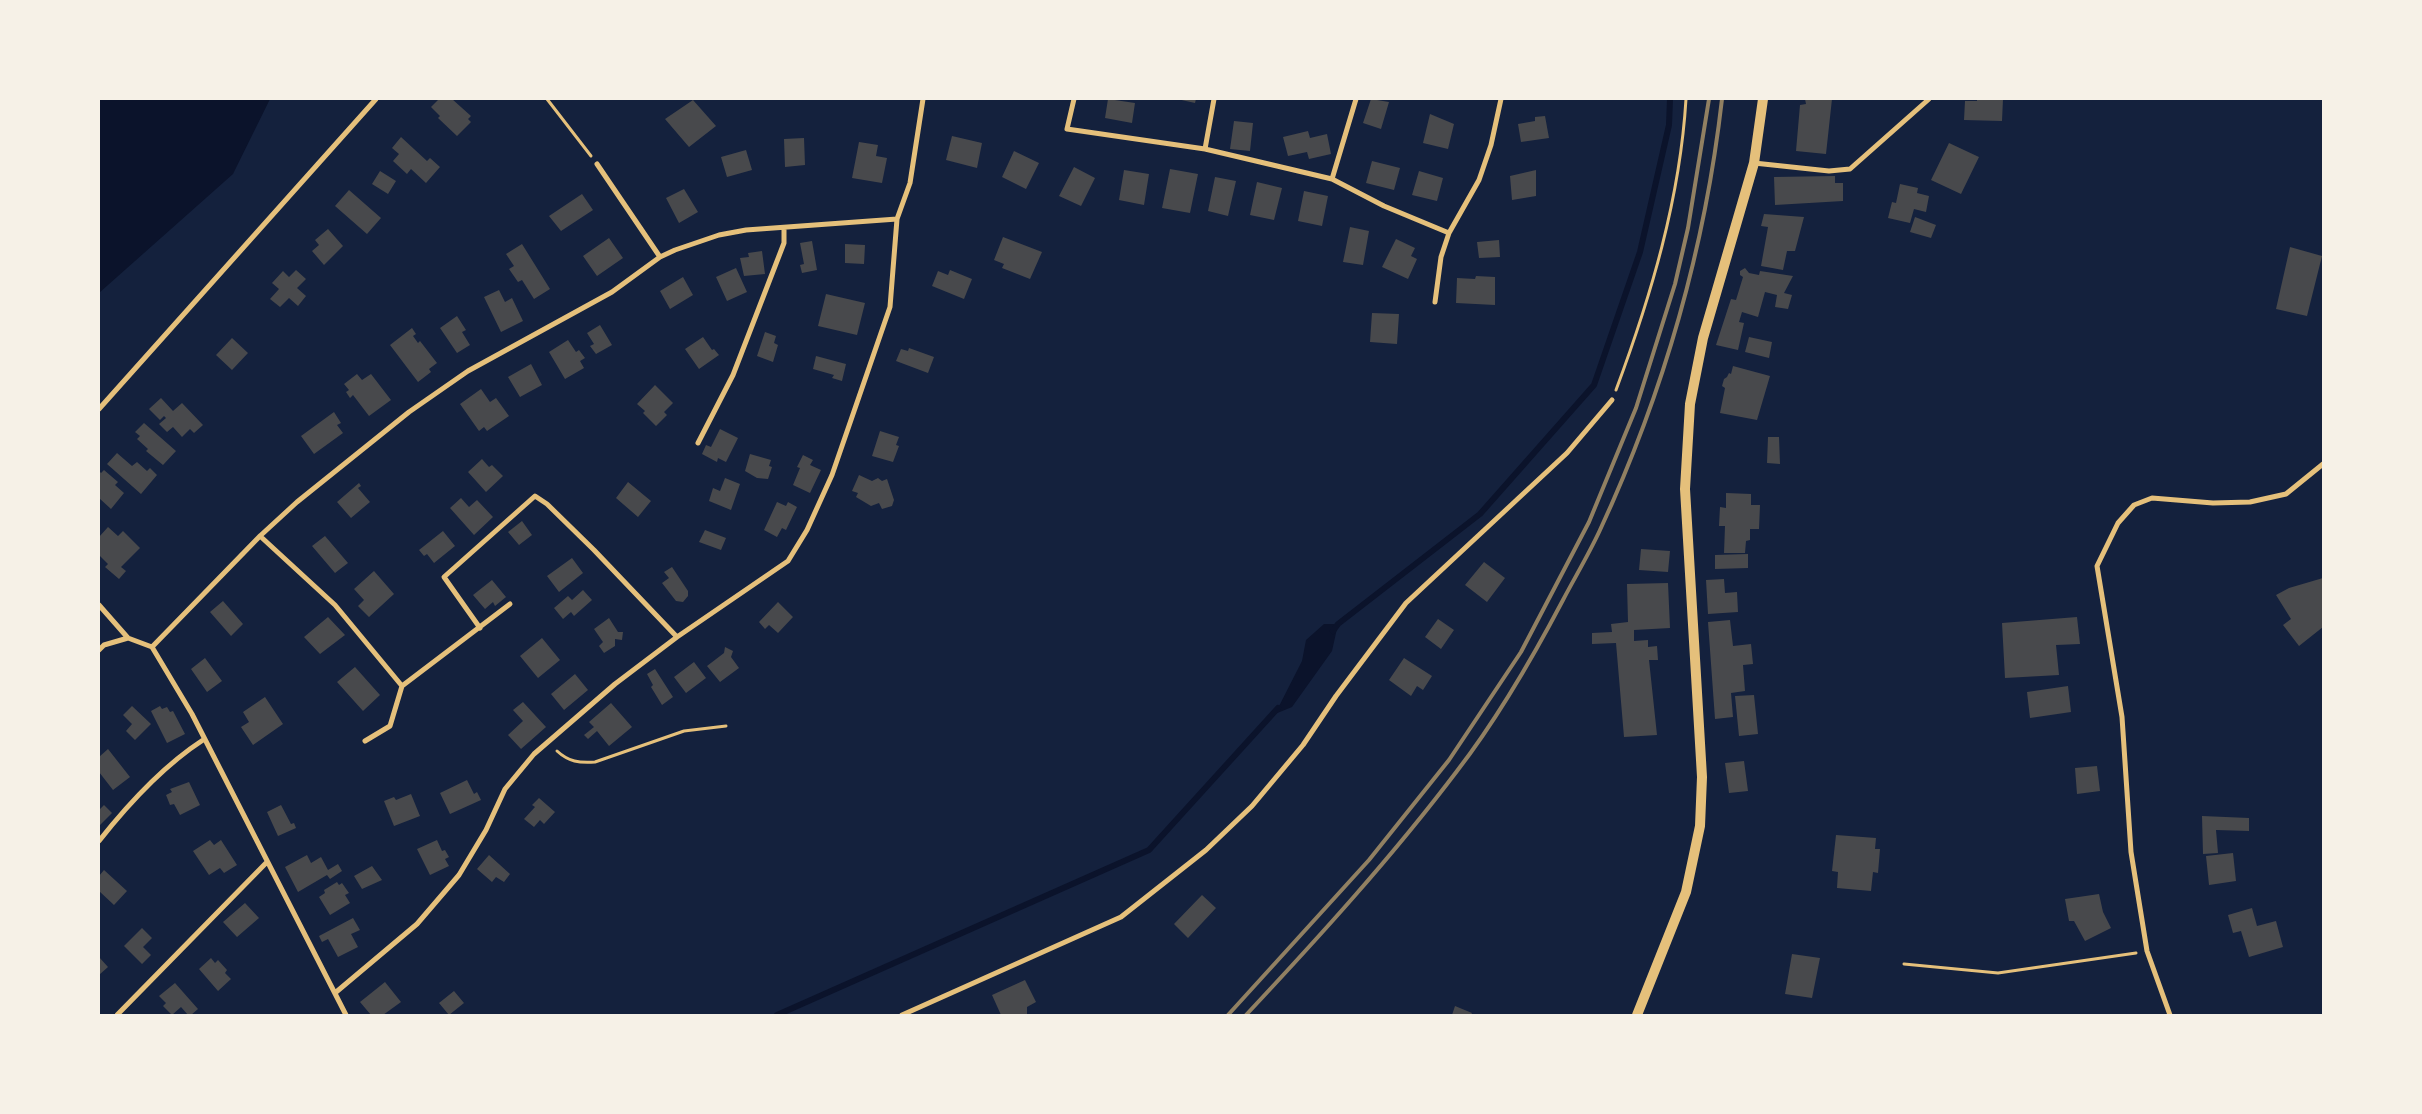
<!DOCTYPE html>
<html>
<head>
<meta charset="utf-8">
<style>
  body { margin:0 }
  #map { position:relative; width:2422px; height:1114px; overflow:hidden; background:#14213d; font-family:Rubik,sans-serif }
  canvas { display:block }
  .frame { position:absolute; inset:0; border:100px solid #f6f1e7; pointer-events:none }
</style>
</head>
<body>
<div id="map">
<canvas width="2422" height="1114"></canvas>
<div class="frame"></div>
</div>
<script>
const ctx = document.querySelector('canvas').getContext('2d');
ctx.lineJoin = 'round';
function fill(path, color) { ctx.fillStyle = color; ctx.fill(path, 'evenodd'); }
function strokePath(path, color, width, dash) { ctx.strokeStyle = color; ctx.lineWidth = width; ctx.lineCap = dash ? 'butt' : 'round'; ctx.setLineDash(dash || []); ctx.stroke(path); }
fill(new Path2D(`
  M99,99h171l-37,75 -134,119z
  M1324,624h14l-6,27 -40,56 -17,7 27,-53 4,-21z`), '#0b132b');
strokePath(new Path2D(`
  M1333,631l5,-7 142,-110 114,-129 46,-133 29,-127 1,-26
  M777,1015l372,-165 129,-142`), '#0b132b', 6);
fill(new Path2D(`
  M439,99h13l19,17 -3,3 3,3 -14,14 -19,-18 2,-2 -9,-9z
  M1108,99l27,4 -3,20 -27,-5z
  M1177,99h19l-1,4z
  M1371,99l18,3 -8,27 -18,-6z
  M1805,99h27l-6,55 -30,-3 4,-46 6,-1z
  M1977,99h26l-1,22 -38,-1 1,-19h12z
  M693,100l23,26 -27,21 -24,-28z
  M1430,114l24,10 -6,25 -25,-6z
  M1545,116l4,22 -28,4 -3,-18 17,-3v-4z
  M1234,121l19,2 -3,28 -20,-2z
  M1308,131l2,7 17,-4 4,20 -22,5 -2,-7 -19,4 -5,-19z
  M952,136l30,7 -5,25 -31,-8z
  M401,137l26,24 3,-3 10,9 -14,16 -15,-14 -4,5 -14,-13 6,-7 -7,-6z
  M804,138l1,27 -20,2 -1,-28z
  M859,142l19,3 -2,11 11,2 -5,25 -30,-5z
  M1949,143l30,14 -18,37 -30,-14z
  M746,150l6,20 -25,7 -6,-20z
  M1014,151l25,12 -13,26 -24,-12z
  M1372,161l28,7 -6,22 -28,-7z
  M1074,167l21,11 -14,28 -22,-10z
  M1170,169l28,5 -8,39 -28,-5z
  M1124,170l25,4 -5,31 -25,-5z
  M1536,170v26l-24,4 -2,-24z
  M380,171l16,10 -8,13 -16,-10z
  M1419,171l24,7 -6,23 -25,-6z
  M1835,176v7h8v18l-68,4 -1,-28z
  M1215,177l21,4 -8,35 -20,-5z
  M1257,182l25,6 -8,32 -24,-5z
  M1900,184l18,4 -1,5 12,3 -3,16 -12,-3 -4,14 -22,-5 4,-16 4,1z
  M684,189l14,23 -19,11 -13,-25z
  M349,190l32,28 -14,16 -32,-28z
  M1304,191l24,5 -6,30 -24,-5z
  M582,194l11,16 -32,21 -12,-15z
  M1764,214l40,3 -9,34h-8l-4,19 -22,-4 7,-39 -7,-1z
  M1915,217l21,8 -5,13 -21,-6z
  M1350,227l19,4 -6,34 -20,-3z
  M328,229l15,17 -19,19 -12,-14 7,-6 -4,-5z
  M1003,237l39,15 -12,27 -28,-11 2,-4 -10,-4z
  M609,238l14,20 -26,18 -14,-20z
  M1396,239l19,9 -4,8 6,3 -9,20 -26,-12z
  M1499,240l1,17 -21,1 -2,-16z
  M812,241l5,29 -15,3 -2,-8 4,-1 -4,-21z
  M522,244l28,45 -16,10 -12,-19 -4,2 -9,-13 5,-3 -8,-12z
  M845,244l20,1 -1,19 -19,-1z
  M2290,247l32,9 -15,60 -31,-7z
  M762,251l3,23 -21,2 -4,-18 9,-1 -1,-4z
  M736,268l11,24 -20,9 -11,-24z
  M1745,268l4,5 10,2 1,-4 33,5 -9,17 8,2 -4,14 -13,-2 2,-12 -12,-3 -7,25 -16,-5 -3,10 5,1 -6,27 -22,-5 15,-46 5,1 7,-23 -3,-2v-4z
  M296,270l10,9 -9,9 9,8 -8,10 -9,-8 -9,9 -10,-8 9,-10 -7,-6 11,-12 6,6z
  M950,270l22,9 -8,20 -32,-13 6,-15 10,4z
  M1476,276l19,1v28l-39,-2 1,-25 18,1z
  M683,277l10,18 -23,14 -10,-18z
  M499,290l6,12 7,-4 11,23 -22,11 -17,-35z
  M826,294l39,9 -8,32 -39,-9z
  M1372,313l27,1 -2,30 -27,-2z
  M457,316l9,14 -4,2 8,13 -13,8 -17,-25z
  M600,325l12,20 -16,9 -6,-8 4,-2 -7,-11z
  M412,328l4,6 -3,2 5,7 2,-2 17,22 -8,6 2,3 -13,10 -28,-37z
  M765,332l11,4 -2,7 4,2 -5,17 -16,-6z
  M703,337l9,13 2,-1 5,6 -20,14 -14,-20z
  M1749,337l23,5 -3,16 -24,-6z
  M232,338l16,15 -16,17 -16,-15z
  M568,340l8,12 3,-2 6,8 -5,3 4,7 -19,11 -16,-27z
  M909,348l25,9 -6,16 -32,-12 5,-12 7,2z
  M816,356l30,8 -4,17 -10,-3 2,-3 -21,-6z
  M531,364l11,21 -22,12 -12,-20z
  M1733,366l37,10 -13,44 -37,-7 5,-25 -3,-2 2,-7 3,-2 2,-4 2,1z
  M357,374l5,6 9,-6 20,26 -22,16 -16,-21 -3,3 -4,-6 3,-2 -5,-6z
  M655,385l18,18 -9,9 3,3 -11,11 -13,-13 2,-2 -8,-7z
  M481,389l9,13 6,-4 13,18 -22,15 -3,-4 -5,4 -19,-27z
  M161,398l12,13 9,-8 21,22 -9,8 -4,-4 -8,8 -9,-10 -6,5 -8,-8 7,-6 -2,-2 -4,4 -11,-11z
  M334,412l7,11 -4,2 6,8 -29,21 -13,-18z
  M144,423l32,28 -13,14 -17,-14 2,-2 -11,-10 3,-3 -5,-4z
  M720,429l18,9 -12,24 -8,-4 -1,4 -15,-8 4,-9 5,2z
  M880,431l19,6 -3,8 3,1 -6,16 -21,-6z
  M1768,437h11l1,27 -13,-1z
  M117,453l15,13 5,-4 10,9 3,-3 7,7 -16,19 -34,-30z
  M750,454l21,6 -2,6 3,1 -4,12 -11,-1 -12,-7z
  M803,455l10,5 -3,5 11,5 -11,23 -17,-8 7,-17 -3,-1z
  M482,459l7,8 3,-2 11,11 -17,16 -18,-20z
  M104,470l14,12 -3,3 9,8 -13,16 -12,-11v-27l2,2z
  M859,475l13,6 6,-3 4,3 5,-2 7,21 -2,6 -10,3 -3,-6 -8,3 -15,-9 2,-4 -6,-2z
  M725,478l15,6 -9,26 -22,-9 4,-13 7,3z
  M628,482l23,19 -13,16 -22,-19z
  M359,483l2,3 -3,2 12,14 -19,16 -14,-16z
  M1726,493l25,1v11h9l-1,24h-9v11l-4,1 -1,12h-21l1,-27h-6l1,-19 6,1z
  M461,498l8,9 8,-7 16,17 -19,18 -24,-27z
  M777,502l9,4 2,-4 9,5 -11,23 -4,-2 -5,9 -13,-7z
  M522,521l10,14 -13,10 -11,-13z
  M108,527l10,9 5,-5 17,17 -19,19 5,4 -7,8 -14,-12 3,-3 -9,-9v-18z
  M705,530l21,8 -5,12 -22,-8z
  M443,531l12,15 -21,17 -7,-9 -3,2 -5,-6z
  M325,536l23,27 -13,10 -23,-27z
  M1641,549l29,2 -2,21 -29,-2z
  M1748,554v14l-33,1v-14z
  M572,558l11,15 -24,19 -12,-16z
  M1484,562l21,16 -18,24 -22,-17z
  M672,567l16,24v5l-5,6 -7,-1 -14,-18 7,-5 -5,-6z
  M374,571l20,23 -25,23 -11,-11 6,-6 -10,-11z
  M2323,578v49l-24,19 -16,-21 8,-6 -15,-24 13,-7z
  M1724,579l1,14 12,-1 1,20 -30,2 -2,-34z
  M492,580l14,17 -11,9 -2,-4 -8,7 -12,-14z
  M1668,583l2,45 -36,2v11l14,-1v7l9,-1 1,14h-9l8,75 -33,2 -8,-94 -24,1v-11l20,-1 -1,-8 17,-2 -1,-38z
  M583,590l9,10 -18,16 -3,-4 -8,7 -9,-11 14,-12 4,4z
  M223,601l20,23 -12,12 -21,-24z
  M778,602l15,15 -15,16 -9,-8 -4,4 -6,-7z
  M328,617l17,18 -25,19 -16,-17z
  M2077,617l3,27 -24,1 3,30 -54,3 -3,-55z
  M609,618l9,14h5l-1,8 -7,-1v7l-11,7 -5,-7 4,-4 -9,-13z
  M1438,619l16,11 -13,19 -16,-12z
  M1730,620l3,26 18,-2 2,20 -10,1 2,26 -14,2 2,24 -18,2 -7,-97z
  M542,638l18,22 -22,18 -18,-22z
  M725,647l8,4 -2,6 8,11 -19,14 -13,-16 17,-13z
  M205,658l17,23 -15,11 -16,-23z
  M1404,658l28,18 -9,14 -6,-4 -6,10 -22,-16z
  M694,662l12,16 -20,15 -12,-16z
  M355,667l25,28 -17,16 -26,-29z
  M655,669l18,28 -11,8 -11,-18 2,-2 -6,-11z
  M575,674l13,16 -24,20 -13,-16z
  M2068,686l3,26 -41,6 -3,-26z
  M1754,695l4,39 -19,2 -4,-40z
  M265,697l18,27 -30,21 -12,-18 8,-5 -6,-10z
  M523,702l23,25 -25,22 -13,-14 15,-14 -10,-11z
  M611,703l21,24 -23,19 -12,-15 -9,8 -4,-4 10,-8 -5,-5z
  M132,706l19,18 -16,16 -9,-9 6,-7 -9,-9z
  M160,706l2,3 5,-2 3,5 3,-1 12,23 -18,9 -16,-32z
  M108,749l22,28 -17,13 -14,-18v-15z
  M1744,761l4,30 -19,2 -4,-30z
  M2097,766l3,25 -23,3 -2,-26z
  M467,780l7,14 3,-2 4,8 -31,14 -10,-21z
  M189,782l11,23 -20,10 -6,-11 -4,1 -4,-10 6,-3 -2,-3z
  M411,794l9,22 -26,10 -10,-25 10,-4 2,3z
  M539,798l16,14 -11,12 -4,-4 -6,7 -10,-8 11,-12 -3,-2z
  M104,805l8,8 -13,13v-16z
  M281,805l10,19 3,-1 2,5 -18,8 -11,-24z
  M2202,816l47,2v13l-33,-1 2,23 -15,1z
  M1836,835l40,3 -1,11h5l-2,24 -5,-1 -2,19 -34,-3 1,-16 -6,-1z
  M210,840l4,5 7,-5 16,25 -13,8 -4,-5 -11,7 -16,-24z
  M437,840l5,11 3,-1 4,7 -4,2 4,7 -19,9 -13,-26z
  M2233,853l3,28 -27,4 -3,-29z
  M307,855l4,8 10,-6 7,13 10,-6 4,7 -12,8 -3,-4 -29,17 -13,-25z
  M489,855l21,19 -6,8 -8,-5 -4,5 -15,-13z
  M372,866l10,14 -20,9 -8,-13z
  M104,870l23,21 -13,14 -15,-14v-15z
  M337,882l2,3 3,-2 7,10 -4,2 5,8 -20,12 -11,-18 6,-4 -1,-3z
  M2099,894l4,18 8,16 -26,13 -11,-20h-5l-4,-22z
  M1202,895l14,13 -28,30 -14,-14z
  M245,903l14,15 -22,19 -14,-15z
  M2252,908l5,18 19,-5 7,26 -34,10 -8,-26 -8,2 -5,-18z
  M353,918l7,12 -9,4 7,13 -20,10 -10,-18 -6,3 -3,-6z
  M142,928l10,10 -9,9 8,8 -9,9 -18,-18z
  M1792,954l28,4 -8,40 -27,-4z
  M99,957l9,10 -9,8z
  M211,958l4,5 3,-3 9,10 -2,3 6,6 -13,12 -19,-22z
  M1025,980l11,22 -9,5v8h-26l-9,-20z
  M385,982l16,20 -18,13h-12l-11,-13z
  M175,983l23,26 -7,6h-3l-7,-8 -9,8 -9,-9 3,-3 -7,-7z
  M454,991l10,12 -15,12 -10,-12z
  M1455,1006l17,7 -1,2h-19z`), '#48494c');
strokePath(new Path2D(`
  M547,99l44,57
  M1616,390c35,-94 64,-191 70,-291
  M557,751c12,11 22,12 38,11l89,-31 42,-5
  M1904,964l94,9 138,-20`), '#e5c07b', 3);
strokePath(new Path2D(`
  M1074,99l-7,30 138,20 127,30 52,27 65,27
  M1205,149l9,-50
  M1754,163l75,8 21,-2 79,-70
  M597,164l63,93
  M1332,179l24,-80
  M1435,302l6,-45 8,-24 30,-53 12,-35 10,-46
  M99,409l277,-310
  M698,443l35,-68 51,-132v-15
  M260,536l75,69 67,81 108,-82
  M99,605l29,33 24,9 40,67 154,301
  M480,628l-36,-51 91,-81 12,8 47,46 83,87
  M152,647l108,-111 37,-34 112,-90 59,-41 144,-79 48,-35 15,-7 44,-15 27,-5 151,-11
  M99,650l5,-5 24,-7
  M365,741l25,-15 12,-40
  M99,841c30,-38 64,-75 104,-101
  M335,993l82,-69 42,-49 27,-45 19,-41 29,-35 81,-70 62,-47 111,-76 19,-31 25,-55 58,-168 7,-88 13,-36 13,-84
  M117,1015l149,-152
  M902,1015l219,-98 85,-67 46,-44 51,-61 33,-49 70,-93 161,-150 45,-53
  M2170,1015l-23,-64 -16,-99 -9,-135 -25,-151 21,-43 16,-18 18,-7 61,5 37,-1 36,-8 37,-30`), '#e5c07b', 5);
strokePath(new Path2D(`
  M1637,1015l49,-123 14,-66 2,-49 -17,-288 5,-85 13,-66 51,-175 9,-64`), '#e5c07b', 10);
strokePath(new Path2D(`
  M1228,1015l141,-155 80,-100 72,-108 68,-130 47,-114 39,-124 13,-56 21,-129
  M1246,1015c73,-78 146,-158 211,-244 41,-53 75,-112 106,-171 12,-23 26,-46 37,-70 63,-136 105,-282 122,-431`), '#918062', 4);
</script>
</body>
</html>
